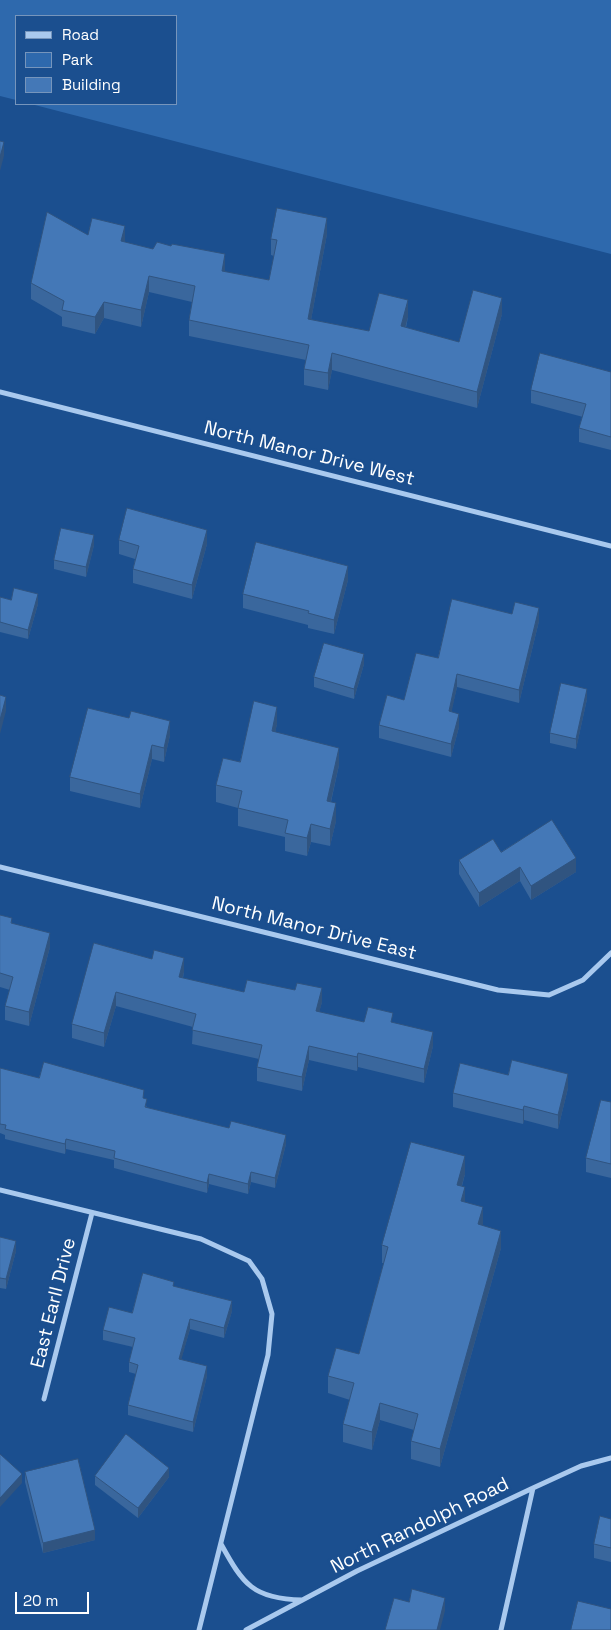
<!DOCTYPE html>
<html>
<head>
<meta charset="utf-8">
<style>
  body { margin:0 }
  #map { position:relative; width:611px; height:1630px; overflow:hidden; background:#1b4f8f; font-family:"Space Grotesk",sans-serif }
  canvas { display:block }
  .legend { position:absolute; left:15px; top:15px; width:162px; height:90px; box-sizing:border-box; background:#1b4f8f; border:1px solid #7695bc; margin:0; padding:6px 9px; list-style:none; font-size:15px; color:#fff }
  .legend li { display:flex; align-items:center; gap:10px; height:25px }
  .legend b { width:25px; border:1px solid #7695bc }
  .scale { position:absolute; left:15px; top:1592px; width:74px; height:22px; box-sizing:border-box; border:2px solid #fff; border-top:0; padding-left:6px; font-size:15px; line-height:18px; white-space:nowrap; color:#fff; -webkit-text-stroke:4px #1b4f8f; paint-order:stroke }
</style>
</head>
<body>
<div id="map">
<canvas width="611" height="1630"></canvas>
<ul class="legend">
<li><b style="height:6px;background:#a9c9ee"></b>Road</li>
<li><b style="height:14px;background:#2e69ad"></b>Park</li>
<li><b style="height:14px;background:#4478b7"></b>Building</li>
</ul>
<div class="scale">20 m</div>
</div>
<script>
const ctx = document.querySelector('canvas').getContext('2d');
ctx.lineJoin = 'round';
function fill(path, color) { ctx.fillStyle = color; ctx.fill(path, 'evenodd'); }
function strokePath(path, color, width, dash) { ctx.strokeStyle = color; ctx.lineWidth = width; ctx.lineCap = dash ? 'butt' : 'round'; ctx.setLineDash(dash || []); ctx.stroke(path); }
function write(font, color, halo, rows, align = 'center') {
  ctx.font = font + ' "Space Grotesk",sans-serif'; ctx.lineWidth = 5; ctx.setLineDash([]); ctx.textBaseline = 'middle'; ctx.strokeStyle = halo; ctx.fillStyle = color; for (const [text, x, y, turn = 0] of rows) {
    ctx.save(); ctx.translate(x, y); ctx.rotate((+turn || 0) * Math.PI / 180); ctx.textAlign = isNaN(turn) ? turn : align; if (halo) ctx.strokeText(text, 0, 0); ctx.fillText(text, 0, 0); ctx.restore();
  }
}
fill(new Path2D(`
  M0,0h611v254l-580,-150h145v-88h-160v84l-16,-4z`), '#2e69ad');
strokePath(new Path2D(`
  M0,392l611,154
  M0,867l498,123 51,5 34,-15 28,-27
  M0,1190l201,49 48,22 13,18 10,35 -4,41 -69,275
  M44,1399l48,-186
  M221,1544c22,40 32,55 81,56
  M246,1630l111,-59 176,-83 48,-22 30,-8
  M501,1630l32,-142`), '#a9c9ee', 5);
fill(new Path2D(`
  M327,234l-16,86 58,11 39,-14 -2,11 53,14 43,-28 -25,94 -145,-38 -4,20 -24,-5v-16l2,-9 -117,-24v-16l3,-18 -43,-10 -8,35 -37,-9 -9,16 -33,-8v-9l-31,-18v-16l57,-48 37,7 100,30 44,8 5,-24 -3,-1v-16z
  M611,372v78l-32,-8v-14l4,-11 -52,-14v-13z
  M119,540l88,4 -15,55 -59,-16v-14l2,-10 -16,-5z
  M94,545l-8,32 -32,-8v-9z
  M348,580l-14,54 -26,-6v-3l-65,-17v-14z
  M0,597l11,3 27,4 -10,35 -28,-7z
  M539,621l-20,82 -62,-16 -6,25 8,15 -8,30 -72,-19v-13l25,-25 34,-42z
  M364,664l-10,35 -40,-12v-10z
  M587,699l-11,50 -26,-6v-10z
  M277,724l-2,8 64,33 -8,37 5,19 -6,25 -19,-4 -4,14 -22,-5v-14l-47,-11v-18l-22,-6v-17z
  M170,735l-6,27 -12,-3 -12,49 -70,-17v-14z
  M501,852l75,20 -45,28 -11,-19 -41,26 -20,-33v-14z
  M0,915l50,32 -21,79 -24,-6v-14l5,-16 -10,-3z
  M94,943l90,29 -1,6 61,14 78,10 -3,10 45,10 29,1 40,23 -9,37 -66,-16 -1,4 -48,-11 -7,31 -45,-10v-14l2,-8 -67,-15 1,-17 -77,-21 -12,41 -32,-9v-14z
  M0,1068l39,10 105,21 3,9 139,36 -11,44 -24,-6 -3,12 -39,-10 -2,9 -93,-25v-8l-48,-11 -1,5 -60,-15v-4l-5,-2z
  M508,1075l60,13 -10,41 -34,-9 -1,4 -70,-17v-14z
  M611,1102v76l-25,-6v-14z
  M465,1174l-3,12 3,16 18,22 -1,1 19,23 -61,219 -29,-8v-18l3,-11 -34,-10 -8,30 -29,-8v-18l7,-24 -22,-7v-17l31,-22 25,-91h-2v-18z
  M0,1237l16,14 -10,38 -6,-1z
  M174,1286l58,25 -8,27 -34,-9 -9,30 26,17 -14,56 -65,-17v-10l8,-31 -7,-2v-10l4,-15 -30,-7v-10l29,-17z
  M25,1472l70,68 -52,13 -18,-71z
  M95,1476l74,1 -31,41 -43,-33z
  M611,1519v43l-17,-4v-14z`), '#3a679d');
fill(new Path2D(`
  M4,142v14l-4,15v-14z
  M327,218v16l-19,102v-17z
  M125,226v16l-4,-1z
  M225,254v17l-3,17v-17z
  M149,276v16l-8,35v-17z
  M502,298v16l-25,94v-16z
  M408,300v17l-7,26v-17z
  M104,302v16l-9,16v-17z
  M332,353v17l-4,20v-17z
  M207,530v14l-15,55v-14z
  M94,535v10l-8,32v-10z
  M348,566v14l-14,54v-14z
  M38,594v10l-10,35v-9z
  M539,608v13l-20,82v-13z
  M364,654v10l-10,35v-10z
  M457,674v13l-8,37v-13z
  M587,689v10l-11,50v-10z
  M6,697v14l-6,23v-14z
  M277,707v17l-5,25v-18z
  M459,714v13l-8,30v-13z
  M170,721v14l-6,27v-14z
  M152,745v14l-12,49v-14z
  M339,748v17l-12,53v-17z
  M336,803v18l-6,25v-17z
  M311,824v18l-4,14v-18z
  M576,858v14l-45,28v-14z
  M520,867v14l-41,26v-14z
  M50,933v14l-21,79v-14z
  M184,958v14l-5,19v-14z
  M322,988v14l-6,23v-14z
  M116,992v14l-12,41v-14z
  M433,1032v14l-9,37v-14z
  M309,1046v14l-7,31v-14z
  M358,1053v14l-1,4v-14z
  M568,1074v14l-10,41v-14z
  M524,1106v14l-1,4v-14z
  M286,1135v9l-11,44v-10z
  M66,1139v10l-1,5v-10z
  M465,1156v18l-8,28v-17z
  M251,1172v10l-3,12v-10z
  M209,1174v10l-2,9v-10z
  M465,1187v18l-4,-4z
  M483,1207v17l-5,18v-18z
  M501,1231v17l-61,219v-18z
  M16,1241v10l-10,38v-10z
  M232,1301v10l-8,27v-10z
  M190,1319v10l-11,39v-9z
  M207,1366v10l-14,56v-10z
  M380,1403v17l-8,30v-18z
  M169,1468v9l-31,41v-10z
  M22,1474v9l-22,24v-9z
  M95,1530v10l-52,13v-10z
  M445,1598v13l-5,19h-3z`), '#305480');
const building = new Path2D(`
  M0,141l4,1 -4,15z
  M277,208l50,10 -19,101 61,12 10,-38 29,7 -7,26 58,16 14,-52 29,8 -25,94 -145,-39 -4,20 -24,-4 5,-24 -120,-25 6,-34 -46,-10 -8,34 -37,-8 -9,15 -33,-7 2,-9 -33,-18 16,-71 41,23 4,-17 33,8 -4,15 32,8 4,-7 14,4 1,-2 53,10 -3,17 47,9 8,-40 -6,-1z
  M540,353l71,19v65l-32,-9 7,-24 -55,-14z
  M127,508l80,22 -15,55 -59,-16 6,-23 -20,-6z
  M61,528l33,7 -8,32 -32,-7z
  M256,542l92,24 -14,54 -26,-7 1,-2 -66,-17z
  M14,588l24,6 -10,36 -28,-8v-25l11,3z
  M452,599l60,15 3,-12 24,6 -20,82 -62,-16 -8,37 10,3 -8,30 -72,-19 8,-30 17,5 12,-47 22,5z
  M324,643l40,11 -10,35 -40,-12z
  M561,683l26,6 -11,50 -26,-6z
  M0,695l6,2 -6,23z
  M254,701l23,6 -5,24 67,17 -12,53 9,2 -6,26 -19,-5 -4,14 -22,-5 3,-13 -50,-12 4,-17 -26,-6 7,-27 17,4z
  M88,708l41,10 2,-7 39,10 -6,27 -12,-3 -12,49 -70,-17z
  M552,820l24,38 -45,28 -11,-19 -41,26 -20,-33 34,-21 8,13z
  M0,915l12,3 -1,5 39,10 -21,79 -24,-6 8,-29 -13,-4z
  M94,943l58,16 2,-9 30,8 -5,19 65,15 3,-12 48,10 2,-7 25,5 -6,23 48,11 4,-15 25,6 -2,9 42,10 -9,37 -66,-16 -1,4 -48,-11 -7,31 -45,-10 5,-22 -70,-15 4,-16 -80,-22 -12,41 -32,-9z
  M512,1060l56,14 -10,41 -34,-9 -1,4 -70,-17 7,-30 48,12z
  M44,1062l100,28 -1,8 4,1 -2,8 84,21 2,-7 55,14 -11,43 -24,-6 -3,12 -39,-10 -2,9 -93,-25 1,-7 -49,-12 -1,5 -60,-15 1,-4 -6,-1v-56l39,10z
  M601,1100l10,2v62l-25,-6z
  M411,1142l54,14 -8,29 8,2 -4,14 22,6 -5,17 23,7 -61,218 -29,-8 7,-27 -38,-11 -8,29 -29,-8 11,-41 -26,-7 8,-28 23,6 29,-107 -6,-2z
  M0,1237l16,4 -10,38 -6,-1z
  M143,1273l31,9 -1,4 59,15 -8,27 -34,-9 -11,40 28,7 -14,56 -65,-17 10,-40 -9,-3 6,-24 -32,-8 6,-23 23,6z
  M126,1434l43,34 -31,40 -43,-32z
  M0,1454l22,20 -22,24z
  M78,1459l17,71 -52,13 -18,-71z
  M600,1516l11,3v29l-17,-4z
  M412,1589l33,9 -8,32h-52l9,-32 15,4z
  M578,1601l33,8v21h-40z`);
fill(building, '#4478b7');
strokePath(building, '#305480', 1);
write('19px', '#fff', '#1b4f8f', [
  ["North Manor Drive West",309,454,14],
  ["North Manor Drive East",314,929,14],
  ["East Earll Drive",54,1303,-76],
  ["North Randolph Road",420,1526,-26]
]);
</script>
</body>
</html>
